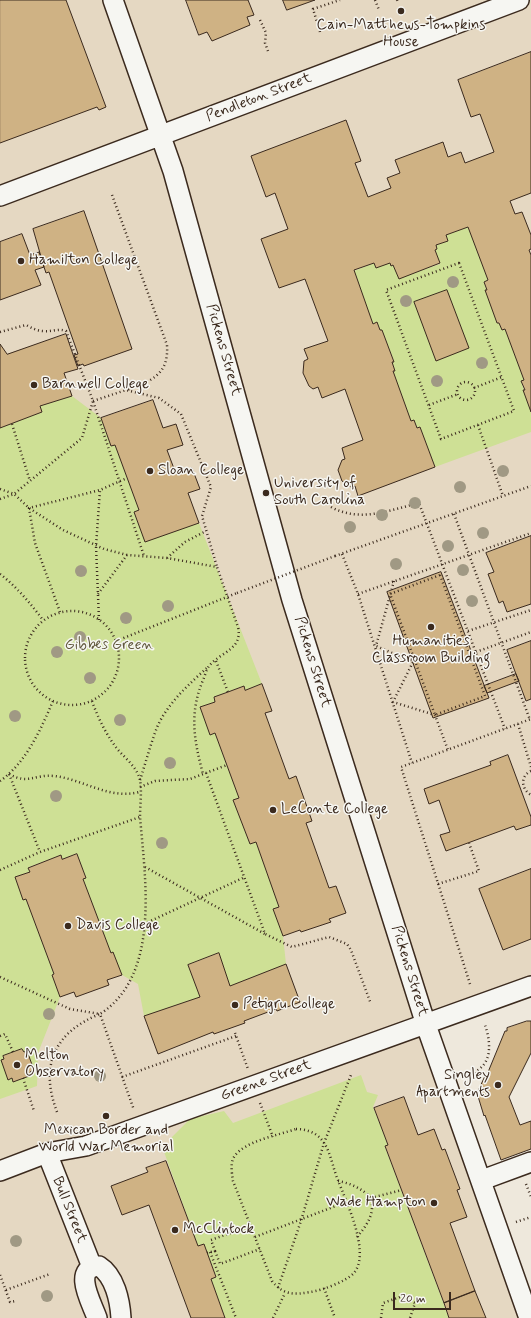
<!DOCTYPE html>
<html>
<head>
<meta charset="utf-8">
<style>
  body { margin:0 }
  #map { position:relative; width:531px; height:1318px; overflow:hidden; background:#eee8dc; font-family:Mynerve,sans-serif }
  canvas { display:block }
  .scale { position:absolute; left:393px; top:1292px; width:58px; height:18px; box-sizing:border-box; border:2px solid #3b2a1e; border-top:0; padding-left:5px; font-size:12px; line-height:14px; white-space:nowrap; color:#3b2a1e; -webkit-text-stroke:3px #f6f6f2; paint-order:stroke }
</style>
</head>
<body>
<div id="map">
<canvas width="531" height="1318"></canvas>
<div class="scale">20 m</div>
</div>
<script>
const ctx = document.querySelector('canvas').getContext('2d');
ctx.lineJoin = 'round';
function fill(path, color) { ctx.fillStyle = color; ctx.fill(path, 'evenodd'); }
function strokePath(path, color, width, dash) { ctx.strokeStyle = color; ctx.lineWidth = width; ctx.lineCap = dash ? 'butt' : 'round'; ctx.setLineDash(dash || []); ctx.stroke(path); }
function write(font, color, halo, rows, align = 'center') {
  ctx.font = font + ' Mynerve,sans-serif'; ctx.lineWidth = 3; ctx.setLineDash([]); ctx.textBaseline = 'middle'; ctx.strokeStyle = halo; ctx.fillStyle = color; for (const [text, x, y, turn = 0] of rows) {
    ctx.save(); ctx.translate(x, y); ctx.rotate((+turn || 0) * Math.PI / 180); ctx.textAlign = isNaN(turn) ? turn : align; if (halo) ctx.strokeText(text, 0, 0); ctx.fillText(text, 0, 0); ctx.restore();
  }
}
fill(new Path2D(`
  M0,0h531v986l-107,39 106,293h-530z`), '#e5d8c2');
fill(new Path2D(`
  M468,227l20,53 -4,2 13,41h2l3,7 3,-1 19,51 -3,1 10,31v20l-96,35 -15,-40 -3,1 -3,-8 -3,1 -18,-49 2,-1 -3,-9 2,-1 -12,-31h-2l-3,-8 -4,2 -19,-53 20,-8h16l1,3 2,-1 6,13 41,-14 -5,-14 2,-1 -1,-4 12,-4 -2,-6z
  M72,396l29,22 10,28 4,-1 24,65 60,13 63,161 -17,6 -2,-4 -29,11 1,5 -15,5 15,26 24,65 -6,2 17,44 6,-2 23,65 -5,2 9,27 3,28 -56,22 -12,-33 -30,12 12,32 -56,19 -6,-32 -16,-9 -9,-22h-2l-28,-74 3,-1 -9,-24 -15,5 -1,-4 -32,12 1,5 -15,5 8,23 3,-1 28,75 -2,1 8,22 -22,56 -1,33 -37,13v-671l42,-16 -2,-6z
  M361,1075l6,17 11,3 -5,12 15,38 -3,2 64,171h-224l-14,-39 5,-2 -12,-33 -6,2 -35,-97 9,-3 -1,-8 19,-19 34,-8 9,12z`), '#cee095');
const building = new Path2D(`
  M0,0h66l40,107 -7,3 -2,-3 -97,36z
  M186,0h62l6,15 -7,2 3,8 -38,16 -5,-9 -8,3z
  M283,0h32l-28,10z
  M531,52v141l-21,8 5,13 7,-2 9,23v14l-2,1 2,5v157l-8,-22h2l-4,-9 3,-1 -19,-51 -3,1 -3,-7h-2l-12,-33h2l-3,-8 4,-2 -20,-53 -22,8 2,6 -12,4 1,4 -2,1 5,13 -41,16 -6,-14 -2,1 -1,-3 -14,5 -2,-5 -20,7 19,54 4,-2 3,8h2l12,32h-2l3,9h-2l18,50 3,-1 3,8 3,-1 15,40 -77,29 -3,-10 -4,1 -9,-6 -4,-11 4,-10 3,-1 -3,-11 21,-8 -18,-51 -23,9 -4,-11 -5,2 -4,-3 -6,-13 1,-12 4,-2 -4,-10 24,-8 -23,-62 -26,9 -18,-49 27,-10 -13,-36 -9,4 -15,-41 95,-36 15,41 -6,2 13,34 23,-9 -4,-10 13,-5 -5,-13 48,-18 5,15 13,-5 4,11 29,-11 -14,-38 -9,3 -13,-37z
  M84,211l48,138 -48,17 -1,-2 -5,2 -4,-11 4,-1 -29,-82 -3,1 -2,-6 -11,-38z
  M22,234l8,21 9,-3 5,15 -9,3 6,15 -41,15v-58z
  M447,290l22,58 -33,13 -22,-59z
  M66,334l12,35 -14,4 8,23 -32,10 2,6 -42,16v-84l7,10z
  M153,400l10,28 13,-4 7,21 -16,5 9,24 16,-6 8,21 -12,4 11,30 -54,19 -11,-30 5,-2 -24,-65 -4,1 -10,-28z
  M531,536v68l-24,8 -4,-11 -4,2 -11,-29 6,-2 -8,-19z
  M441,572l48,126 -56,20 -46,-126z
  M531,641v58l-5,2 -19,-51z
  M516,674l3,7 -32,12 -3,-7z
  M262,684l10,27 -7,2 24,66 7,-3 16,45 -6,2 23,65 7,-2 10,27 -17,6 2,3 -30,10 -1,-2 -17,6 -10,-27 6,-2 -23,-65 -6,2 -17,-44 6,-2 -24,-65 -5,2 -10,-28 15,-5 -1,-5 14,-5 16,-6 1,4z
  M508,755l23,62v8l-15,5 -2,-4 -68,25 -6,-16 10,-3 -11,-32 -10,4 -5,-15 67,-24 -1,-3z
  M77,854l9,24 -3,1 28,74 2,-1 9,23 -15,5 2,5 -33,12 -2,-5 -14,5 -8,-22 2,-1 -28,-75 -3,1 -8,-23 15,-5 -2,-4 33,-13 1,4z
  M531,869v70l-28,11 -24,-61z
  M219,953l11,33 56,-22 14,38 -23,9 -1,-2 -32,12 1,2 -31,11 -1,-2 -55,22 -14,-38 56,-19 -12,-32z
  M527,1021h4v32l-22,44 11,28 11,-4v28l-30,11 -16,-45 -1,1 -7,-23 8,-17 1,1 19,-46h2v-3z
  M22,1049l2,3 3,-1 7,19 -4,2 2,3 -19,7 -1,-4 -4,2 -7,-20 3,-1 -1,-3z
  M404,1097l14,38 16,-6 8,21 3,-1 15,40 -3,1 10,27 -17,6 25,68 -31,12 -59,-157 3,-1 -14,-37z
  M166,1161l32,85 6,-2 12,33 -5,2 14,39h-34l-42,-113 -27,10 -11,-29 37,-14 -2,-4z
  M475,1291l11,27h-37l-5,-15z`);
fill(building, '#cfb284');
strokePath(building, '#3b2a1e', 1);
const minor = new Path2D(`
  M113,0l60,171 119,429 134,425 103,293
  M0,196l519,-196
  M47,1153l45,114
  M0,1171l47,-18 39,-7 445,-160
  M482,1180l49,-18
  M97,1318c-5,-15 -26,-50 2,-52 16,10 21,35 22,52`);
strokePath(minor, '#3b2a1e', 22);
strokePath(new Path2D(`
  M375,0l4,10
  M397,0l1,3
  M260,20l6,13 -1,10 3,8
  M320,32l-7,-23 27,-9
  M112,195l55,150c2,30 -16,36 -40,45
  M459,263l55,148 -73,28 -55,-149z
  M0,332l26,-7c6,3 11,6 18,6 8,1 14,-3 22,0l27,70 51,155
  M457 391a9 9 0 1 1 18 0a9 9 0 1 1-18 0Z
  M474,388l28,-11
  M93,401l33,-11 33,8 22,16 30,73 -9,29 15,51
  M429,405l29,-11
  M12,424l18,57
  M478,425l25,71
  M0,489l14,5 15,14 34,22 41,19 23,6
  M0,499l14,-5 68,-56 11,-37
  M331,507c29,16 59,3 88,-4l86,226
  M454,514l76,206
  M342,554l16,40 54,169
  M335,556l196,-70
  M167,558l18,-16 21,-11
  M0,574c17,13 30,29 43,46
  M440,575l45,121 -50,19 -45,-121z
  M394,581l-18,65 37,16 -20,40 42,13 13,35
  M98,594l29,-39 40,3 50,9 21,60c5,23 -18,25 -29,39 -3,4 -4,10 -6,14 -14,34 -9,60 0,94
  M358,594l173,-61
  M25 658a47 47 0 1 1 94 0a47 47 0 1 1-94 0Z
  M60,612l-25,-69 -6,-35 71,-18 27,-12
  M99,620l-3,-74 4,-56
  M468,631l63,-21
  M116,641l121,-48
  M476,652l55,-20
  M216,661l12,31
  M92,701c6,17 13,31 23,45 8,11 22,20 25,34 2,10 0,26 0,37 5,61 21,158 -40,197l34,96
  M518,724l13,43
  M531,771c-11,5 -10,18 0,24
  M206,773l59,161 27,13 37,-10 18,7 4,6 20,54
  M9,774c20,11 25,0 45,2 29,3 55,24 85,16
  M9,774l31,78
  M140,780c6,-18 11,-38 18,-55 11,-23 32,-42 50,-58
  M0,781c26,-18 41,-52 53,-80
  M140,787l15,-6 35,-2 37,-14
  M145,867l120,67
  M0,870l40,-18 100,-35
  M438,884l41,-13 -10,-28
  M144,924l101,-47
  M0,977l70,32 30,5
  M470,984l-69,-217 130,-48
  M235,1033l13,36
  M0,1036l5,-2 8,18
  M122,1077l114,-41
  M463,1077c5,-2 11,-4 15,-7 15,-10 12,-31 7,-45
  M23,1078l11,33
  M260,1103l13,34
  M57,1112c-18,-47 -2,-80 43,-98
  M296,1129c11,0 22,4 28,14 7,10 9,26 14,37 8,22 33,72 16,93 -7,8 -33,18 -44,19 -16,3 -27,3 -38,-11l-39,-100c-1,-7 -3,-17 1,-24 10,-16 45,-22 62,-28z
  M338,1181c12,2 25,8 33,17 4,16 -4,27 -14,39
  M526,1184l5,13
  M371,1198l31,-8
  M516,1222l15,-5
  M255,1237l91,-35
  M215,1251l5,13 40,-15
  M210,1252l26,66
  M207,1253l8,-2 -4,-11 39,-14
  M0,1275l10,27 6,-1
  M278,1288l23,-67 23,-78 27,-68
  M324,1288l11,30
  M6,1290l44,-16
  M273,1318l12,-25
  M381,1318l2,-15 17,-6 15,6 -5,15`), '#3b2a1e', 2.5, [1, 3]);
strokePath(minor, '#f6f6f2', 19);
strokePath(new Path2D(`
  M237,593l98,-37`), '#3b2a1e', 2.5, [1, 3]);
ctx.fillStyle = '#a09984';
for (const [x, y] of [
  [453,282],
  [406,301],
  [482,363],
  [437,381],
  [503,471],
  [460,487],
  [415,503],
  [382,515],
  [350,527],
  [483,533],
  [448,546],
  [396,564],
  [463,570],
  [81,571],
  [472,601],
  [168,606],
  [126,618],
  [80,637],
  [57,652],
  [90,678],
  [15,716],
  [120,720],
  [170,763],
  [56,796],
  [162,843],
  [49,1014],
  [100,1076],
  [16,1241],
  [47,1296]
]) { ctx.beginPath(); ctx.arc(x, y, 6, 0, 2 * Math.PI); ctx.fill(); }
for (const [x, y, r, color] of [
  [401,11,4,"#3b2a1e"],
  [21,261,4,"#3b2a1e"],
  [34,385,4,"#3b2a1e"],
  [150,471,4,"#3b2a1e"],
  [266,493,4,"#3b2a1e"],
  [431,627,4,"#3b2a1e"],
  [273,810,4,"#3b2a1e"],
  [68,926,4,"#3b2a1e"],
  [235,1005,4,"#3b2a1e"],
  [17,1065,4,"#3b2a1e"],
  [498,1085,4,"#3b2a1e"],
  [106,1116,4,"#3b2a1e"],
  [434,1203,4,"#3b2a1e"],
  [175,1230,4,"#3b2a1e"]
]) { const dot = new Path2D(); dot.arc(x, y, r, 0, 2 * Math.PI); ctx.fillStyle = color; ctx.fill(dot); strokePath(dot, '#f6f6f2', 1.5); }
write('15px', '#3b2a1e', '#f6f6f2', [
  ["Cain-Matthews-Tompkins",401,26,"center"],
  ["House",401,43,"center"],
  ["Hamilton College",29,261],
  ["Barnwell College",42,385],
  ["Sloan College",158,471],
  ["University of",274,484],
  ["South Carolina",274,501],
  ["Humanities",431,642,"center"],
  ["Classroom Building",431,659,"center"],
  ["LeConte College",281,810],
  ["Davis College",76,926],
  ["Petigru College",243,1005],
  ["Melton",25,1056],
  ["Observatory",25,1073],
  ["Singley",490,1076,"right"],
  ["Apartments",490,1093,"right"],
  ["Mexican Border and",106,1131,"center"],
  ["World War Memorial",106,1148,"center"],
  ["Wade Hampton",426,1203,"right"],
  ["McClintock",183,1230]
], 'left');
write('15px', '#3b2a1e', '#f6f6f2', [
  ["Pendleton Street",259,98,-21],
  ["Pickens Street",223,350,74],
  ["Pickens Street",312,662,73],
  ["Pickens Street",409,971,73],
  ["Greene Street",266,1081,-20],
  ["Bull Street",69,1210,68]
]);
write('15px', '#60583c', '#f6f6f2', [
  ["Gibbes Green",109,646]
]);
</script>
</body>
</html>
